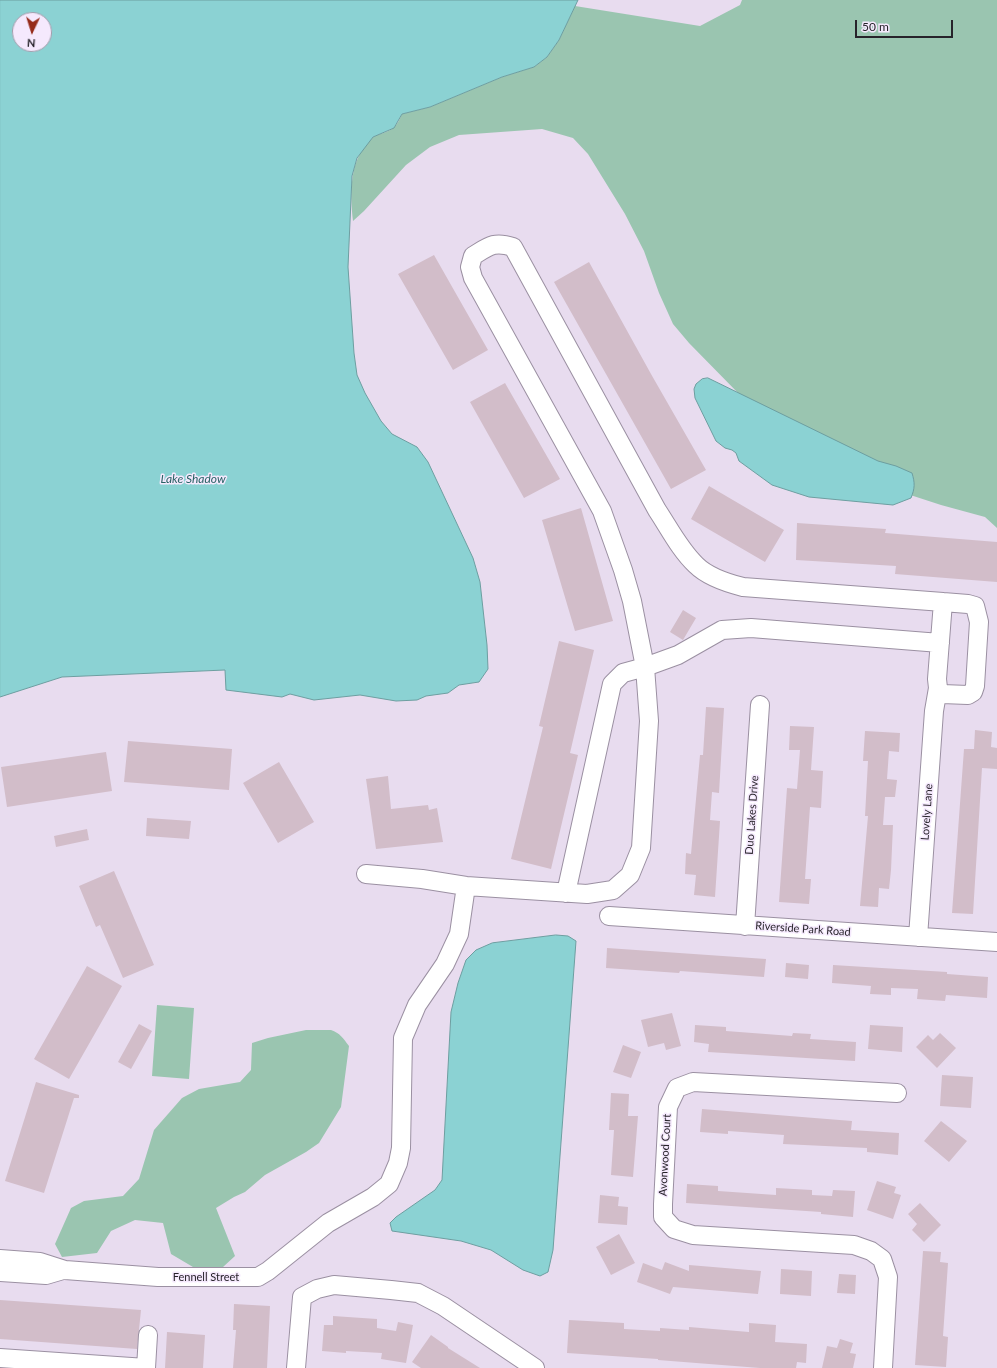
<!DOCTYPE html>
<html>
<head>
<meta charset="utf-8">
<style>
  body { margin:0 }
  #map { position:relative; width:997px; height:1368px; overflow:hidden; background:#e8dcef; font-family:Lato,sans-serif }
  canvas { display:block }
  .north { position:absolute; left:12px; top:12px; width:40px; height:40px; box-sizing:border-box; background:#f5e9fd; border:1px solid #a39aa9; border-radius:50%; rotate:184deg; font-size:11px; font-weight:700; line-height:16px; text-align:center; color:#27232a }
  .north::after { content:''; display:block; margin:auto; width:14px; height:18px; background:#952b1a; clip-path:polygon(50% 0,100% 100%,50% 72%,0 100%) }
  .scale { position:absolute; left:855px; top:20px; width:98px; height:18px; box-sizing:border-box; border:2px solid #27232a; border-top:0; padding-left:5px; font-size:12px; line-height:14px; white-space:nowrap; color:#27232a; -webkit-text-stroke:3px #f5e9fd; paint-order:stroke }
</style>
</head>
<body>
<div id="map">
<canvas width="997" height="1368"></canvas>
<div class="north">N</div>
<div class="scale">50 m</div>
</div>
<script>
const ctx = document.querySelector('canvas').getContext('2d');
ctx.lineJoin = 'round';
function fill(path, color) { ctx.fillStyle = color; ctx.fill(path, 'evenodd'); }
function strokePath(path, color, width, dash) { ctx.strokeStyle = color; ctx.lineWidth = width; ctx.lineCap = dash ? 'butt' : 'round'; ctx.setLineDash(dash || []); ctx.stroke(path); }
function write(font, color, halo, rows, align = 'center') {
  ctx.font = font + ' Lato,sans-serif'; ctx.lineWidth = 3; ctx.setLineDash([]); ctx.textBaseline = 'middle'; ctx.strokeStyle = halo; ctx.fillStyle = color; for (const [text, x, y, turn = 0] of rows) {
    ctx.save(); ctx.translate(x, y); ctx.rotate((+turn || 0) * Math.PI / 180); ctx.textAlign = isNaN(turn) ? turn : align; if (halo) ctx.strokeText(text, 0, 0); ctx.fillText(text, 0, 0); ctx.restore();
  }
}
fill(new Path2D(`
  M742,0h255v528l-12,-11 -44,-12 -46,-15 -155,-95 -51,-52 -16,-19 -14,-31 -15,-42 -19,-37 -37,-60 -15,-16 -31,-9 -83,6 -29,12 -24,18 -42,46 -11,10c-3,-29 -4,-62 19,-83 6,-5 17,-5 22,-11 4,-3 6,-9 8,-13l28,-7 72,-30 32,-10 13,-10 12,-17 16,-34 125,20 40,-21z
  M157,1005l37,3 -5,71 -37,-3z
  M306,1030h25c9,3 12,8 18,16l-8,61 -22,36 -13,9 -41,23 -20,17 -11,5 -18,11 19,48 -12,11h-30l-22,-13 -8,-31 -28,-3 -24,11 -14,22 -35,4 -7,-13 16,-36 13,-7 39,-5 16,-17 15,-49 28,-32 17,-9 41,-7 11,-12 1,-27 16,-5z`), '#9ac5b0');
const water = new Path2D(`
  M0,0h578l-19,40 -12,17 -13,10 -32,10 -72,30 -28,7 -8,14 -21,9 -16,21 -5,18 -4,91 6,86 3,22 8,18 16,28 11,13 25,13 11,15 45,96 7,24 7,63 1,24 -9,13 -20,3 -11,8 -22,3 -9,4 -21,1 -36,-6 -46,5 -24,-6 -8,3 -56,-7 -1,-20 -163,7 -62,20zM20,20h24v24h-24z
  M708,378l170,83 18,5 16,7c3,10 3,15 -1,25l-18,7 -84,-8 -37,-12 -33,-24 -3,-8 -4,-3 -7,-2 -9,-7 -21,-43 -1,-9 2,-5 6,-5z
  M556,935l12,1 8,5 -23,309 -5,22 -8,4 -17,-6 -32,-20 -30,-9 -69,-10 -2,-8 6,-6 39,-27 7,-10 9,-168 7,-29 8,-23 10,-10 16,-7z`);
fill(water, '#8bd2d3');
strokePath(water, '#6d9ea0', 1);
fill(new Path2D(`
  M434,255l54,95 -35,20 -55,-96z
  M589,262l62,112 55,96 -35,19 -117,-207z
  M505,383l55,96 -36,19 -54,-96z
  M709,486l75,44 -19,32 -74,-43z
  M581,508l32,113 -38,10 -33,-111z
  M797,523l89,6 -1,4 112,9v40l-102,-8 1,-8 -100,-6z
  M683,610l13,8 -13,22 -13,-8z
  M559,641l35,9 -24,103 8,2 -27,114 -40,-10 32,-132 -4,-1z
  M706,707l18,1 -5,85 -7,-1 -2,28 10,1 -5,76 -21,-2 2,-20 -11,-1 1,-21 5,1 9,-99h3z
  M790,726l24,1 -3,43 12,1 -2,37 -11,-1 -5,72h6l-2,25 -30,-2 8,-114 10,1 3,-39h-11z
  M975,730l17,2 -1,15 6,1v21l-15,-1 -9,146 -21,-1 12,-164h10z
  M865,731l35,2 -1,19 -10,-1 -2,28 10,1 -2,17h-10l-2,28h10l-2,45 -2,19 -10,-1 -1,19 -18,-1 8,-90h-3l3,-55h-5z
  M128,741l104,8 -3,41 -105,-8z
  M106,752l6,39 -105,16 -6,-40z
  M279,762l35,60 -36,21 -35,-60z
  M388,776l3,33 37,-4 1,5 8,-2 6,34 -67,7 -10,-70z
  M147,818l44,3 -2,18 -43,-3z
  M87,829l2,11 -33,7 -2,-11z
  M114,871l40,94 -31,13 -23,-53 -4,2 -17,-41z
  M607,948l159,11 -2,18 -84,-6 -1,2 -73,-5z
  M786,963l23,2 -1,14 -23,-2z
  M833,965l114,7v2l41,3 -1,21 -41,-3 -1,6 -28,-2 1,-10 -27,-1v7l-21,-1 1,-8 -39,-3z
  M87,966l35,20 -53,93 -35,-20z
  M672,1013l9,33 -15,4 -2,-7 -16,4 -7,-27z
  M139,1024l13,7 -21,38 -13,-7z
  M695,1025l31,2v4l66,5 1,-3 18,1 -1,5 46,3 -1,19 -147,-9 1,-8 -15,-2z
  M870,1025l33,2 -1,25 -34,-3z
  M940,1033l16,15 -19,20 -21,-21 12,-12 5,5z
  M623,1045l18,7 -10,26 -18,-6z
  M942,1075l31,2 -2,31 -31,-2z
  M36,1082l43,13v3h-5l-30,95 -39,-12z
  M611,1093l18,1 -1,22h10l-5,61 -22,-2 3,-45h-5z
  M702,1109l150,12 -1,9 48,3 -1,22 -31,-3v-4l-84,-4 1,-9 -56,-4v3l-28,-2z
  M941,1121l26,20 -18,21 -25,-21z
  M877,1181l19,6 -2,6 7,2 -8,24 -26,-9z
  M687,1184l31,2v5l58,4v-7l36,2v5l20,1 1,-6 22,1 -2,26 -32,-3v-2l-135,-9z
  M600,1195l19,2 -1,9 10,1 -1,18 -29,-2z
  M920,1203l21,22 -17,17 -12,-12 5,-6 -9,-10z
  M619,1234l16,29 -24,12 -15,-28z
  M923,1251l18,1 -1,10 8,1 -5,73 5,1 -2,30 -31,-2z
  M665,1262l24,9v-6l72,6 -3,23 -85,-7 -3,7 -33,-12 6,-19 19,7z
  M781,1269l31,2 -1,25 -31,-2z
  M839,1274l17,1 -1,19 -18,-1z
  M0,1300l141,10 -4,39 -137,-10z
  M234,1304l36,2 -3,62h-34l3,-38h-3z
  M333,1316l44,3v9l19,3 2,-9 15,3 -7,38 -25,-4 1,-6 -36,-2v2l-24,-2 2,-26h9z
  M569,1320l55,3v6l36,2v-3l29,2v-3l60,5v-9l27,2 -1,17 32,2 -1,19 -9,-1 -1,6h-36l-102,-8v-1l-91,-6z
  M167,1332l38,3 -2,33h-38z
  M431,1335l17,12v1l32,20h-59l-9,-6z
  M840,1339l13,4 -3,10 6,1 -3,14h-31l5,-22 10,2z`), '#d2bdc9');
const minor = new Path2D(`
  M366,874l56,5 44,7 121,8 26,-4 17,-15 11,-27 8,-127 -4,-54 -13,-66 -9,-31 -21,-59 -129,-233 -3,-11 3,-11c16,-10 21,-15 40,-9l144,263c12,18 23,40 39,55 12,12 31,18 47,22l200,15 25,2 7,2 4,16 -4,64 -2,6 -5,3 -26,-1 -4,-6 -1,-9 6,-77
  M566,893l46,-209 11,-11 22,-6 33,-12 44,-25 29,-2 189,15
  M609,916l388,26
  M745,926l15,-221
  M918,937l16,-226 4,-23
  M0,1259l40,3 25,8 93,7h100l10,-6 60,-48 45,-26 16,-13 9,-21 3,-15 2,-110 14,-33 28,-41 14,-30 7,-48
  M0,1272l46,3 17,-5
  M0,1358l146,10
  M146,1368l2,-33
  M296,1368l6,-71 15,-8 17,-4 57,5 27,3 25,13 92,62
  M883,1368l5,-91 -6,-18 -11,-8 -17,-6 -161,-10 -19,-6 -11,-12v-13l5,-97 9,-19 16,-6 204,11`);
strokePath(minor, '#9b90a2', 20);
strokePath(minor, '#fff', 18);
write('11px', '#27232a', '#f5e9fd', [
  ["Lovely Lane",927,812,-86],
  ["Duo Lakes Drive",752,815,-86],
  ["Riverside Park Road",803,929,4],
  ["Avonwood Court",665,1155,-87],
  ["Fennell Street",206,1277]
]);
write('italic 12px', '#276163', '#f5e9fd', [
  ["Lake Shadow",193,479]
]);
</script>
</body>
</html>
